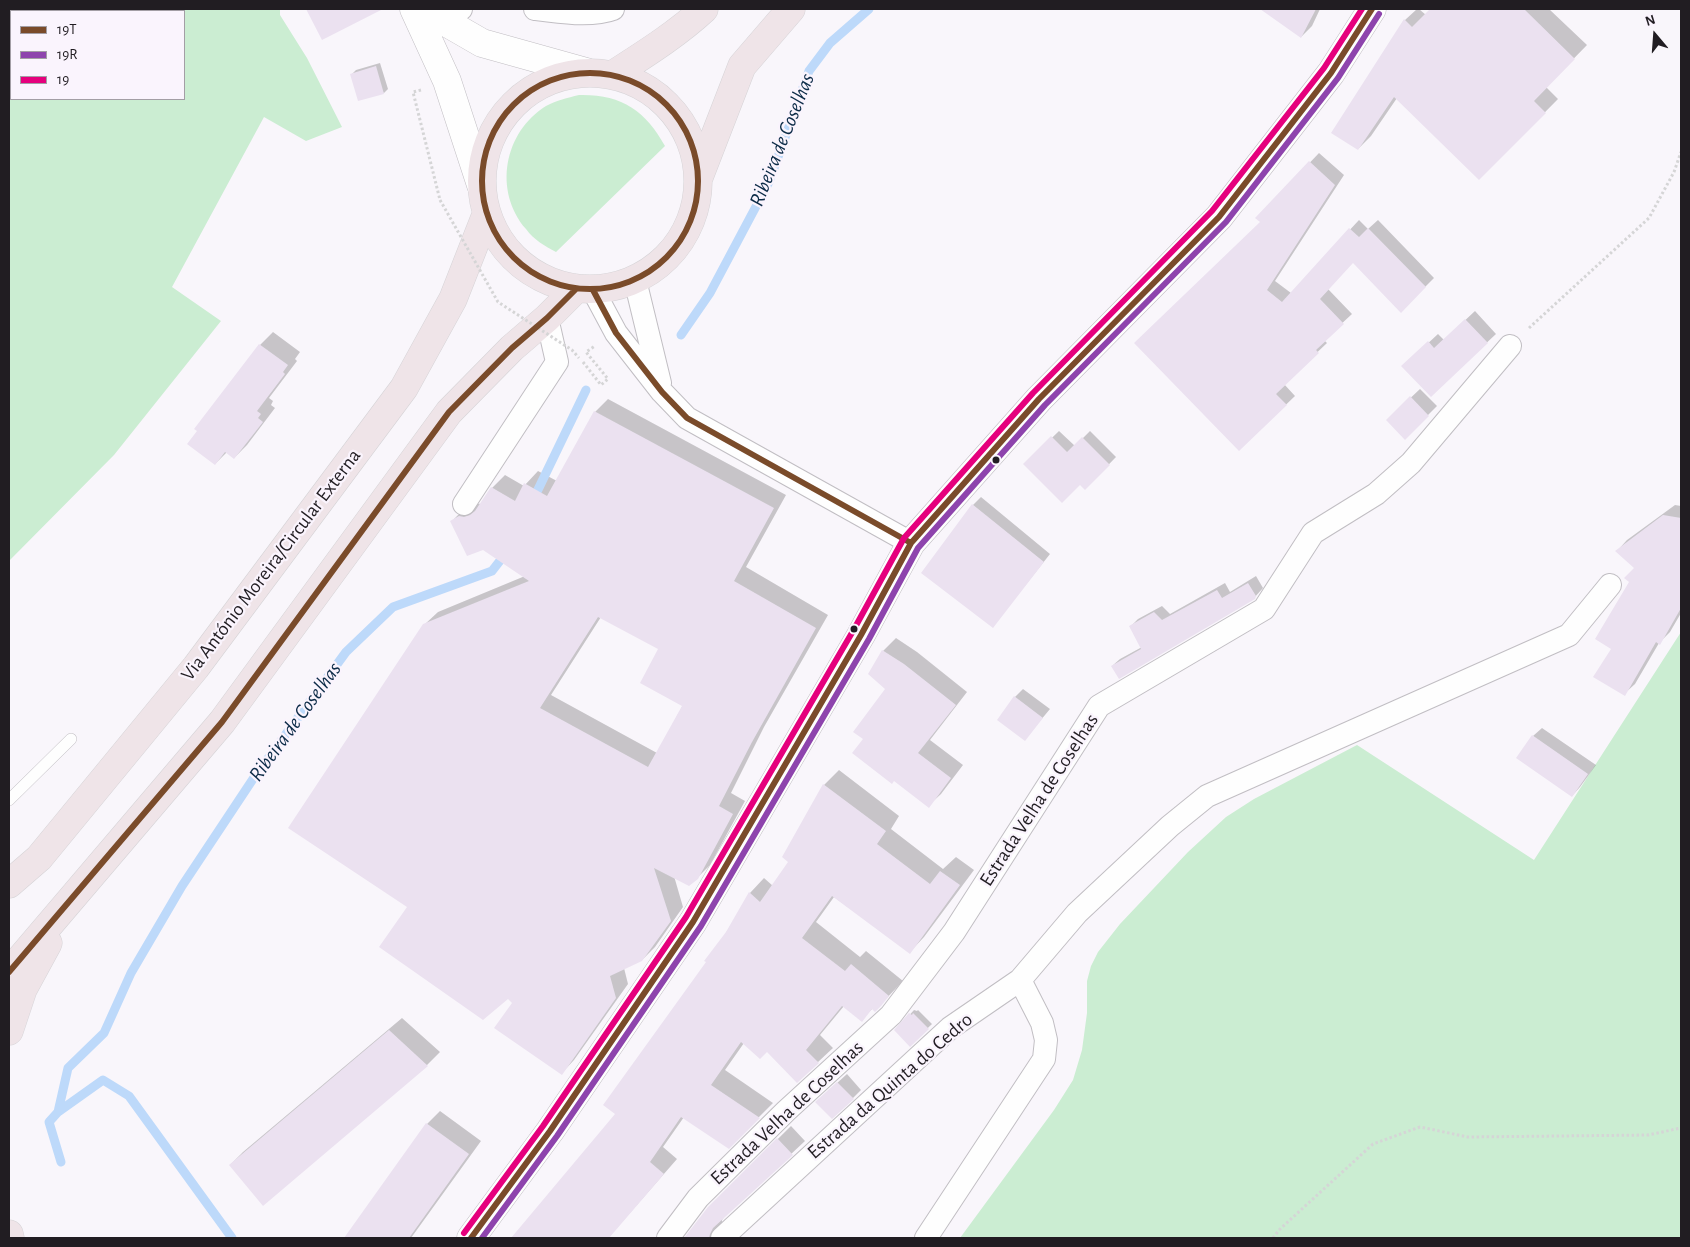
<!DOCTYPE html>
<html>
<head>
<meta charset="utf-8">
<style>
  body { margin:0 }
  #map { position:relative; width:1690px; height:1247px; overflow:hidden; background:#f9f6fb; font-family:"Alegreya Sans",sans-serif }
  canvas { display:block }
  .frame { position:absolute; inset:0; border:10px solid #211d22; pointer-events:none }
  .legend { position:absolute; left:10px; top:10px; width:175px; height:90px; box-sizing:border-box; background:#faf4fd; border:1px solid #a39ea5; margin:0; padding:6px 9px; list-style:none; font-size:15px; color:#211d22 }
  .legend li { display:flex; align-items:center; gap:10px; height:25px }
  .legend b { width:25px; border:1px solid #a39ea5 }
  .north { position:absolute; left:1630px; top:10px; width:50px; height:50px; -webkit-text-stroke:4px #faf4fd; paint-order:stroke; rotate:342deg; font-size:14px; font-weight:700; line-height:20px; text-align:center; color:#211d22 }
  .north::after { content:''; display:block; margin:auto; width:18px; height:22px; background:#211d22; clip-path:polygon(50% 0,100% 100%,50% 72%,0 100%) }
</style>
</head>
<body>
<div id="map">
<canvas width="1690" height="1247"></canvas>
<div class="frame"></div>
<ul class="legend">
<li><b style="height:6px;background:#7a4b2a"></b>19T</li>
<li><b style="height:6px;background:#8e44ad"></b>19R</li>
<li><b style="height:6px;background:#e5007d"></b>19</li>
</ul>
<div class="north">N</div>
</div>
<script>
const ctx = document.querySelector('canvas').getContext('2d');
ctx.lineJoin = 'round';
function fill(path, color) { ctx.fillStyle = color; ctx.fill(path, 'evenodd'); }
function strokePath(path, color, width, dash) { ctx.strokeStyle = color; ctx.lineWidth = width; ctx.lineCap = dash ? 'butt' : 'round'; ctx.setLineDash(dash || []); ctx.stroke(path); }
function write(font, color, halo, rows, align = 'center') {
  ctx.font = font + ' "Alegreya Sans",sans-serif'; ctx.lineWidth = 4.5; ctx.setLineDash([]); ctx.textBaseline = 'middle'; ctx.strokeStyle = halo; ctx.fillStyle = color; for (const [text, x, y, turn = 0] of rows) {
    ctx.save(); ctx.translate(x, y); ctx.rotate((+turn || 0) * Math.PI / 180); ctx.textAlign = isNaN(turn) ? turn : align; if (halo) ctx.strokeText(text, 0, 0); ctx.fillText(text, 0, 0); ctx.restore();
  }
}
fill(new Path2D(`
  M9,9h271v6l27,43 35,69 -36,14 -42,-24 -92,170 49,34 -107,134 -105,106zM11,11h173v88h-173z
  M579,95c42,-1 66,15 86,51l-109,106c-11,-6 -22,-12 -30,-23 -33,-38 -22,-97 20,-123 11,-6 21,-8 33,-11z
  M1681,632v606h-721l94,-128 19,-30 9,-30 5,-37v-32l4,-15 7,-14 22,-28 68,-72 38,-35 28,-18 103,-54 177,115z`), '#cbedd2');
fill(new Path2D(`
  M57,9h48l1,2h-49z
  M308,9h57l1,3 -44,26z
  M1262,9h58l-8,17 -11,11z
  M1417,9h2l7,6 5,-6h118l38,36 -41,42 12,12 -79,80 -82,-81 -26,38 -13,13 -25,-16 72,-113z
  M380,63l8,26 -4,4 -32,-19 4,-4z
  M1319,153l25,22 -69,106 16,12 68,-73 9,9 10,-9 56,58 -33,33 -48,-49 -25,27 24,25 -28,26 3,3 -43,41 11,12 -56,54 22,-228 -4,-4z
  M1475,311l21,23 -65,61 -19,-37 26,-24 6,6z
  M273,332l27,20 -5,7 2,2 -28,37 4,3 -2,4 4,3 -28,37 -13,13 -7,-6 -12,12 -16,-33 -3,-2 64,-84z
  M1420,389l17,17 -32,32 -18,-18z
  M608,399l178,96 -40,72 82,48 -64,112 -33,66 14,8 -35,64 -13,13 -23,-2 9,31 -28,40 -13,13 -18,8 4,16 -54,76 -12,13 -48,-71 -106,-95 16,-282 14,-13 87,-36 -42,-27 -32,-27 13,-13 9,-6 8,1 11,-16 13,-13 19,11 14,-15 19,10 38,-69zM601,617l58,31 24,57 -26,48 -106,-58z
  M1059,431l16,15 15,-15 26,26 -31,32 -5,-5 -55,-20z
  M981,497l69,57 -57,72 -71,-53 51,-68z
  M1675,505l6,1v107l-11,19 -11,11 -24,41 -11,10 -12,-46 18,-67 6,-13 -19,-17 10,-11z
  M1256,576l7,12 -9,10 -142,68 8,-7 22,-12 -11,-21 7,-7 24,-13 8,8 55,-31 5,9z
  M896,638l21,14 50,40 -37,48 33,25 -22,29 -13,12 -63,-67 21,-50 -3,-38z
  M1023,689l27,20 -25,30 -10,-42z
  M1542,728l54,37 -16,22 -8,9 -39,-60z
  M839,770l60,46 -8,13 52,40 13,-12 18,13 -50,67 -14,15 -76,-55 -18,25 44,35 6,-6 37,30 -23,24 -7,3 -12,12 -17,-14 -24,29 13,13 -15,14 -74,-19 -19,27 48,33 -44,44 -45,-30 -21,30 14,12 -69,79h-9l-15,-12 -10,12h-61l104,-124 133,-221 14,-15 9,8 17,-24 34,-77z
  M914,1010l3,1 1,-1 14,14 -22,21 -14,-15z
  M402,1018l38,34 -13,13 -163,139 -34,-39 13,-13z
  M847,1074l14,16 -8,8 -28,-4z
  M440,1111l41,30 -70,97h-66l82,-114z
  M791,1126l14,15 -80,75 -3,4v7l-11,11h-31h6l23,-31z`), '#0003');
strokePath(new Path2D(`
  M681,335l29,-42 59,-111 40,-111 21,-28 39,-34
  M533,500l53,-110
  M58,1112l10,-44 36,-35 27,-60 51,-87 71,-107 93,-127 47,-45 99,-36 14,-18
  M61,1162l-12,-40 9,-10 45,-32 26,16 103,142`), '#bdd9fa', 9);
fill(new Path2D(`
  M306,9h77l-61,31z
  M1260,9h56l-15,29z
  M1430,9h94l51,50 -41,42 12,12 -67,67 -85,-83 -36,53 -27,-17 73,-114 8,8z
  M376,66l8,28 -26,7 -8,-27z
  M1309,161l26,24 -68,105 15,12 67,-74 10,9 9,-9 58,59 -25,26 -48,-50 -33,36 24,25 -28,26 3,3 -43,41 11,11 -48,46 -105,-108 126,-121 -5,-4z
  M1465,319l23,24 -57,54 -30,-31 27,-25 6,7z
  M259,344l29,21 -5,7 2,2 -28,37 4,3 -3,4 5,4 -29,37 -9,-7 -10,13 -28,-21 10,-13 -3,-2z
  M1410,396l19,20 -24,24 -19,-20z
  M594,411l180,97 -40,73 82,47 -64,114 -33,64 14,8 -35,65 -9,7 -35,-18 17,53 -29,40 -32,15 6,22 -54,77 -68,-47 18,-25 -4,-4 -25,21 -104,-73 28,-40 -119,-79 135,-204 106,-43 -46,-31 -16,6 -17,-35 9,-5 5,1 6,-2 5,-4 16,-24 24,14 9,-18 23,13zM598,617l60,32 -18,34 42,23 -34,61 -108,-59z
  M1051,436l16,16 15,-15 28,28 -25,25 -5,-5 -18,18 -39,-39z
  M972,504l72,58 -51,66 -72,-55z
  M1663,515l18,3v90l-21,37 -4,-3 -31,54 -32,-19 18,-28 -16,-10 34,-57 -5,-4 10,-10 -19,-17z
  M1248,583l8,13 -1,3 -136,80 -8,-13 30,-17 -12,-23 25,-14 8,8 55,-30 5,8z
  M882,650l22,14 52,41 -38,48 33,25 -22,30 -35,-27 -2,3 -40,-31 11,-14 -10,-7 32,-43 -17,-15z
  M1014,696l29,22 -18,23 -28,-21z
  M1532,735l56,39 -16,23 -56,-39z
  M823,784l63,47 -9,13 53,40 10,-13 20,14 -50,69 -78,-58 -30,42 43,33 6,-7 38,32 -8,10 -6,6 -3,-3 -10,13 -20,-16 -36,44 13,13 -22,20 -30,-31 -7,7 -19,-17 -30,43 49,33 -31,31 -48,-32 -31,45 14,12 -55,64h-98l104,-124 -12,-9 103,-143 -2,-1 22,-29 23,-40 11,10 28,-40 -6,-5z
  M909,1013l3,2 1,-2 16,16 -19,18 -16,-17z
  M389,1030l39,36 -165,140 -34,-41z
  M837,1082l17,17 -22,20 -17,-17z
  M426,1123l43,31 -60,84h-65z
  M777,1138l16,17 -80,73 -3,6 -1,4h-25l24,-31z`), '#ebe1f0');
const service = new Path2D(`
  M9,800l62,-61`);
const minor = new Path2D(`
  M535,9c22,3 57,8 78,0
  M445,22l16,-13
  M635,280l25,103
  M593,290l23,43 46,59 25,26 224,125
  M464,504l93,-142 -10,-44
  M668,1238l30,-40 88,-87 105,-96 63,-83 145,-226 165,-97 49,-76 63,-39 35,-31 99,-117
  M722,1238l228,-210 70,-48 57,-67 93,-87 37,-30 362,-161 41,-50
  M926,1238l118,-179 2,-19 -4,-17 -22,-43`);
const tertiary = new Path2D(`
  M414,9l33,72 34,104
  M423,9l59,34 104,29
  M471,1238l79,-107 143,-209 168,-287 50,-92 128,-144 180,-182 112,-144 41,-64`);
const trunk = new Path2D(`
  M482 181a108 108 0 1 1 216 0a108 108 0 1 1-216 0Z
  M614,74c31,-20 63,-40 90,-65
  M699,177l43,-111 49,-57
  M9,884l30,-26 157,-191 208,-279 49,-89 33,-84
  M9,972l213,-250 227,-310 63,-64 35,-30 29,-29
  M9,1031l14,-42 25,-46
  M9,1234l1,4`);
strokePath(service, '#c1bec3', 12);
strokePath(minor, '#c1bec3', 24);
strokePath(tertiary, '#c1bec3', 29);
strokePath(trunk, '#d5d3d6', 29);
strokePath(new Path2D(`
  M421,90l-8,2 27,108
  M1529,328l120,-110 25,-46 7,-20
  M583,362l18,23 7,-6 -22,-27 9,-6
  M1273,1238l6,-8 94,-86 47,-17 48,10 180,-2 33,-7`), '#d5d5d6', 3, [2.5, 2.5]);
strokePath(service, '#fefefe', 11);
strokePath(minor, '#fefefe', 22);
strokePath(tertiary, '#fefefe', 28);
strokePath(trunk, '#efe4e8', 28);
strokePath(new Path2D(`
  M440,200l58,102 74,48 7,8`), '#d5d5d6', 3, [2.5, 2.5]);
strokePath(new Path2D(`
  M482 181a108 108 0 1 1 216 0a108 108 0 1 1-216 0Z
  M593,290l23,43 46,59 25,26 224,125
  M9,972l213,-250 227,-310 63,-64 35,-30 29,-29
  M471,1238l79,-107 143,-209 168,-287 50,-92 128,-144 180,-182 112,-144 41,-64`), '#7a4b2a', 6);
strokePath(new Path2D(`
  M482,1238l75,-102 144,-210 168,-287 49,-91 127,-143 181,-183 112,-144 41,-64`), '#8e44ad', 6);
strokePath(new Path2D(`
  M464,1233l79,-107 143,-209 167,-286 51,-93 129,-145 179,-182 112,-143 38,-59`), '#e5007d', 6);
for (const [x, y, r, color] of [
  [996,460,4.5,"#211d22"],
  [854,629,4.5,"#211d22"]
]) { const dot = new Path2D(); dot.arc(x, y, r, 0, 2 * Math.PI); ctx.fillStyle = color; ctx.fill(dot); strokePath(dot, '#faf4fd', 2); }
write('20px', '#211d22', '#faf4fd', [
  ["Via António Moreira/Circular Externa",271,565,-53],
  ["Estrada Velha de Coselhas",1039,800,-57],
  ["Estrada da Quinta do Cedro",890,1086,-41],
  ["Estrada Velha de Coselhas",787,1113,-43]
]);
write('italic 21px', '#0c2b47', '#faf4fd', [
  ["Ribeira de Coselhas",782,140,-68],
  ["Ribeira de Coselhas",295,722,-54]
]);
</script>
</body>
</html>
